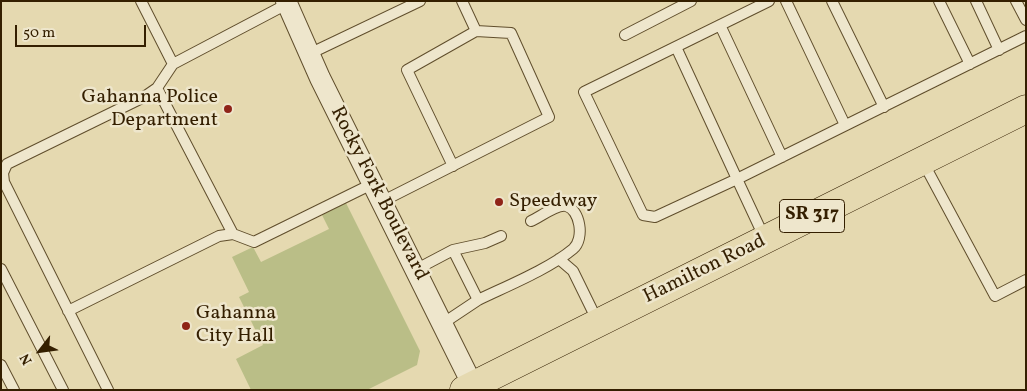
<!DOCTYPE html>
<html>
<head>
<meta charset="utf-8">
<style>
  body { margin:0 }
  #map { position:relative; width:1027px; height:391px; overflow:hidden; background:#e5d9b0; font-family:Vollkorn,serif }
  canvas { display:block }
  .frame { position:absolute; inset:0; border:2px solid #341f00; pointer-events:none }
  .north { position:absolute; left:15px; top:326px; width:50px; height:50px; -webkit-text-stroke:4px #eee6cc; paint-order:stroke; rotate:240deg; font-size:14px; font-weight:700; line-height:20px; text-align:center; color:#341f00 }
  .north::after { content:''; display:block; margin:auto; width:18px; height:22px; background:#341f00; clip-path:polygon(50% 0,100% 100%,50% 72%,0 100%) }
  .scale { position:absolute; left:15px; top:25px; width:131px; height:22px; box-sizing:border-box; border:2px solid #341f00; border-top:0; padding-left:6px; font-size:15px; line-height:18px; white-space:nowrap; color:#341f00; -webkit-text-stroke:4px #eee6cc; paint-order:stroke }
</style>
</head>
<body>
<div id="map">
<canvas width="1027" height="391"></canvas>
<div class="frame"></div>
<div class="north">N</div>
<div class="scale">50 m</div>
</div>
<script>
const ctx = document.querySelector('canvas').getContext('2d');
ctx.lineJoin = 'round';
function fill(path, color) { ctx.fillStyle = color; ctx.fill(path, 'evenodd'); }
function strokePath(path, color, width, dash) { ctx.strokeStyle = color; ctx.lineWidth = width; ctx.lineCap = dash ? 'butt' : 'round'; ctx.setLineDash(dash || []); ctx.stroke(path); }
function write(font, color, halo, rows, align = 'center') {
  ctx.font = font + ' Vollkorn,serif'; ctx.lineWidth = 5; ctx.setLineDash([]); ctx.textBaseline = 'middle'; ctx.strokeStyle = halo; ctx.fillStyle = color; for (const [text, x, y, turn = 0] of rows) {
    ctx.save(); ctx.translate(x, y); ctx.rotate((+turn || 0) * Math.PI / 180); ctx.textAlign = isNaN(turn) ? turn : align; if (halo) ctx.strokeText(text, 0, 0); ctx.fillText(text, 0, 0); ctx.restore();
  }
}
fill(new Path2D(`
  M343,197l77,154 -3,14 -50,25h-116l-15,-31 27,-14 -24,-48 10,-5 -17,-35 21,-10 8,15 68,-33 -10,-20z`), '#babe87');
const service = new Path2D(`
  M141,1l32,63
  M786,1l59,124
  M832,1l52,106
  M939,1l31,63
  M976,1l23,49
  M1016,1l10,19
  M720,25l62,132
  M625,35l66,-34
  M676,47l61,132 289,-143
  M309,54l111,-53
  M157,88l76,146
  M923,162l72,134 31,-16
  M453,166l-46,-96 69,-39
  M381,202l168,-85 -38,-84 -35,-2 -14,-30
  M765,239l-28,-60 -82,38 -12,-2 -59,-123 185,-91
  M453,250l25,50c29,-14 71,-31 95,-51 12,-10 7,-40 -7,-43 -9,-2 -26,11 -35,15
  M559,259l14,12 25,51
  M1,269l62,121
  M415,270l38,-20 32,-7 16,-7
  M68,311l151,-75 14,-2 21,8 118,-58
  M442,324l36,-24
  M1,365l13,25
  M108,390l-104,-208 -1,-9 4,-9 137,-67 13,-9 16,-24 114,-60`);
const minor = new Path2D(`
  M286,1l34,77 155,312`);
const primary = new Path2D(`
  M464,390l562,-281`);
strokePath(service, '#604e2c', 12);
strokePath(minor, '#604e2c', 22);
strokePath(primary, '#341f00', 29);
strokePath(service, '#eee6cc', 10);
strokePath(minor, '#eee6cc', 20);
strokePath(primary, '#e5d9b0', 28);
for (const [x, y, r, color] of [
  [228,109,5,"#8f2418"],
  [499,202,5,"#8f2418"],
  [186,326,5,"#8f2418"]
]) { const dot = new Path2D(); dot.arc(x, y, r, 0, 2 * Math.PI); ctx.fillStyle = color; ctx.fill(dot); strokePath(dot, '#eee6cc', 2); }
for (const [x, y, w] of [
  [812,216,65]
]) { const box = new Path2D(); box.roundRect(x - w / 2, y - 16.5, w, 33, 4); ctx.fillStyle = '#eee6cc'; ctx.fill(box); strokePath(box, '#341f00', 1); }
write('bold 19px', '#341f00', null, [
  ["SR 317",812,216]
]);
write('20px', '#341f00', '#eee6cc', [
  ["Gahanna Police",218,98,"right"],
  ["Department",218,121,"right"],
  ["Speedway",509,202],
  ["Gahanna",196,314],
  ["City Hall",196,337]
], 'left');
write('20px', '#341f00', '#eee6cc', [
  ["Rocky Fork Boulevard",378,194,63],
  ["Hamilton Road",705,270,-26]
]);
</script>
</body>
</html>
